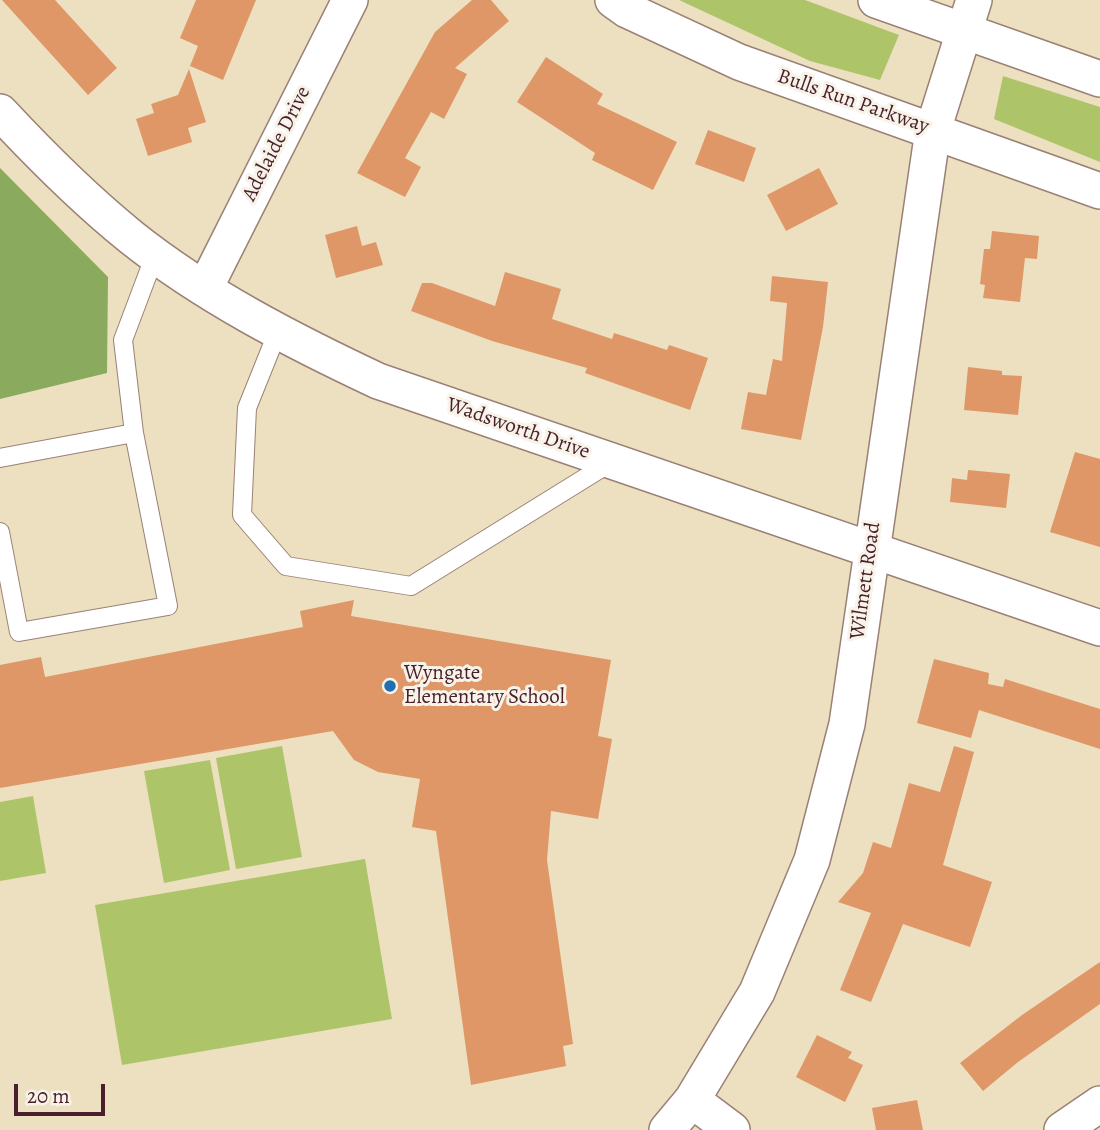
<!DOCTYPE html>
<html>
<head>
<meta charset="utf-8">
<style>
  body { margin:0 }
  #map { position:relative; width:1100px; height:1130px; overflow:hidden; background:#ece0c0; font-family:Alegreya,serif }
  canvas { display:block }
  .scale { position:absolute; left:14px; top:1084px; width:91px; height:32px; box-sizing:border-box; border:4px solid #4a1f2b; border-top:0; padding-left:9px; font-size:21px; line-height:24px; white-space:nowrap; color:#4a1f2b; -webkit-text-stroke:5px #f7f3e8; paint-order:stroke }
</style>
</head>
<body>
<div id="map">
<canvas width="1100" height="1130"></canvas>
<div class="scale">20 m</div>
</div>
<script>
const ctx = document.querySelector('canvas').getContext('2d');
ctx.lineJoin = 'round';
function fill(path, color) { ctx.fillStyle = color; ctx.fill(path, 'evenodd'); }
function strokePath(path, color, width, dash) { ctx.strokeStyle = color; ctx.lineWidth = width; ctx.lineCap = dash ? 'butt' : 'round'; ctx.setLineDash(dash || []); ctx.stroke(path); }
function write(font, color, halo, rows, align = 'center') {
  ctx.font = font + ' Alegreya,serif'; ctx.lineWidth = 6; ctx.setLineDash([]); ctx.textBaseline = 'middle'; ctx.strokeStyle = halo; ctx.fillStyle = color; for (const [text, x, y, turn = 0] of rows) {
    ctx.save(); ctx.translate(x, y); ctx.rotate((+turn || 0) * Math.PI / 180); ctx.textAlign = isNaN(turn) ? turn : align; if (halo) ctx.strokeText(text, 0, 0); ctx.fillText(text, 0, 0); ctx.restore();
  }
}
fill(new Path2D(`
  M679,0h126l94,35 -19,45 -70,-19z
  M1003,76l97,31v55l-106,-43z
  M282,746l20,111 -66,12 -20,-111z
  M210,760l20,110 -66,13 -20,-112z
  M33,796l13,77 -46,8v-79z
  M365,859l27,160 -270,46 -27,-160z`), '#aec469');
fill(new Path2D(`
  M0,168l108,109 -1,96 -107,26z`), '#8aaa5d');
fill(new Path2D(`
  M2,0h53l62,68 -29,27z
  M196,0h60l-33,80 -33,-14 8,-20 -18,-8z
  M472,0h19l18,21 -54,47 12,6 -23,45 -13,-7 -26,46 16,9 -16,30 -48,-24 78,-141z
  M546,57l57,37 -6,10 80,38 -24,48 -61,-30 3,-7 -78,-51z
  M189,69l17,53 -18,6 4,14 -44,14 -12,-37 18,-6 -3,-9 27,-9z
  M708,130l48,18 -12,34 -49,-18z
  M819,168l19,36 -52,27 -19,-36z
  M357,226l5,20 14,-4 7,23 -47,13 -11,-43z
  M992,231l47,5 -2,23 -12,-1 -5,44 -37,-4 2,-13 -5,-1 4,-35h6z
  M505,272l56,17 -9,30 60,20 2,-6 53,17 2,-5 39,13 -18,52 -105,-37 2,-5 -95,-27 -81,-30 11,-28h10l63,23z
  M772,276l56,6 -5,45 -22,113 -60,-11 7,-37 18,3 7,-36 9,2 5,-58 -17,-2z
  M968,367l34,4v4l20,1 -4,39 -54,-5z
  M1075,452l25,7v88l-50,-15z
  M968,470l42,4 -4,34 -56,-6 2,-24 15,2z
  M354,600l-3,16 260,44 -13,76 14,3 -14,80 -47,-8 -4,49 26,184 -10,2 3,20 -95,19 -35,-254 -24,-4 8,-48 -42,-7 -24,-12 -21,-29 -333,57v-123l41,-8 4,20 258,-50 -3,-16z
  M934,659l55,14 -1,11 15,3 2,-8 95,30v40l-121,-39 -8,28 -54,-15z
  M954,746l20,6 -31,113 49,17 -22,65 -67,-23 -32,78 -31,-12 31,-77 -33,-11 25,-29 10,-31 18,6 18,-65 31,9z
  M1100,962v42l-82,58 -35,29 -23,-28 62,-48z
  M817,1035l35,17 -4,6 15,7 -18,37 -49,-25z
  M917,1100l6,30h-47l-4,-22z`), '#df9767');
const lane = new Path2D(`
  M278,331l-31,77 -5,107 44,51 125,20 200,-124
  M0,458l134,-25
  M0,532l19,100 149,-26 -34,-173 -11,-93 32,-85`);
const street = new Path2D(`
  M613,0l14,10 112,52 361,129
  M876,0l224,79
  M0,112c41,44 84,87 131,125 74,59 162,104 247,144l722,247
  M205,288l145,-288
  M692,1100l40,30
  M667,1130l25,-30 65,-108 55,-132 35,-136 86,-594 41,-130
  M1062,1130l38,-26`);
strokePath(lane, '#9b8076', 20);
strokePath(street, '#9b8076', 38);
strokePath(lane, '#fff', 18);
strokePath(street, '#fff', 35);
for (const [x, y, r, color] of [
  [390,686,7,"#1f6fb2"]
]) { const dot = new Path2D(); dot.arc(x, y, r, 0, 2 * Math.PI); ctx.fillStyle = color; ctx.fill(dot); strokePath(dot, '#f7f3e8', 2.5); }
write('21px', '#4a1f2b', '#f7f3e8', [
  ["Bulls Run Parkway",853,102,19],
  ["Adelaide Drive",277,144,-63],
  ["Wadsworth Drive",518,429,19],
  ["Wilmett Road",866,581,-82]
]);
write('21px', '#4a1f2b', '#f7f3e8', [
  ["Wyngate",404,674],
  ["Elementary School",404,698]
], 'left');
</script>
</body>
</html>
